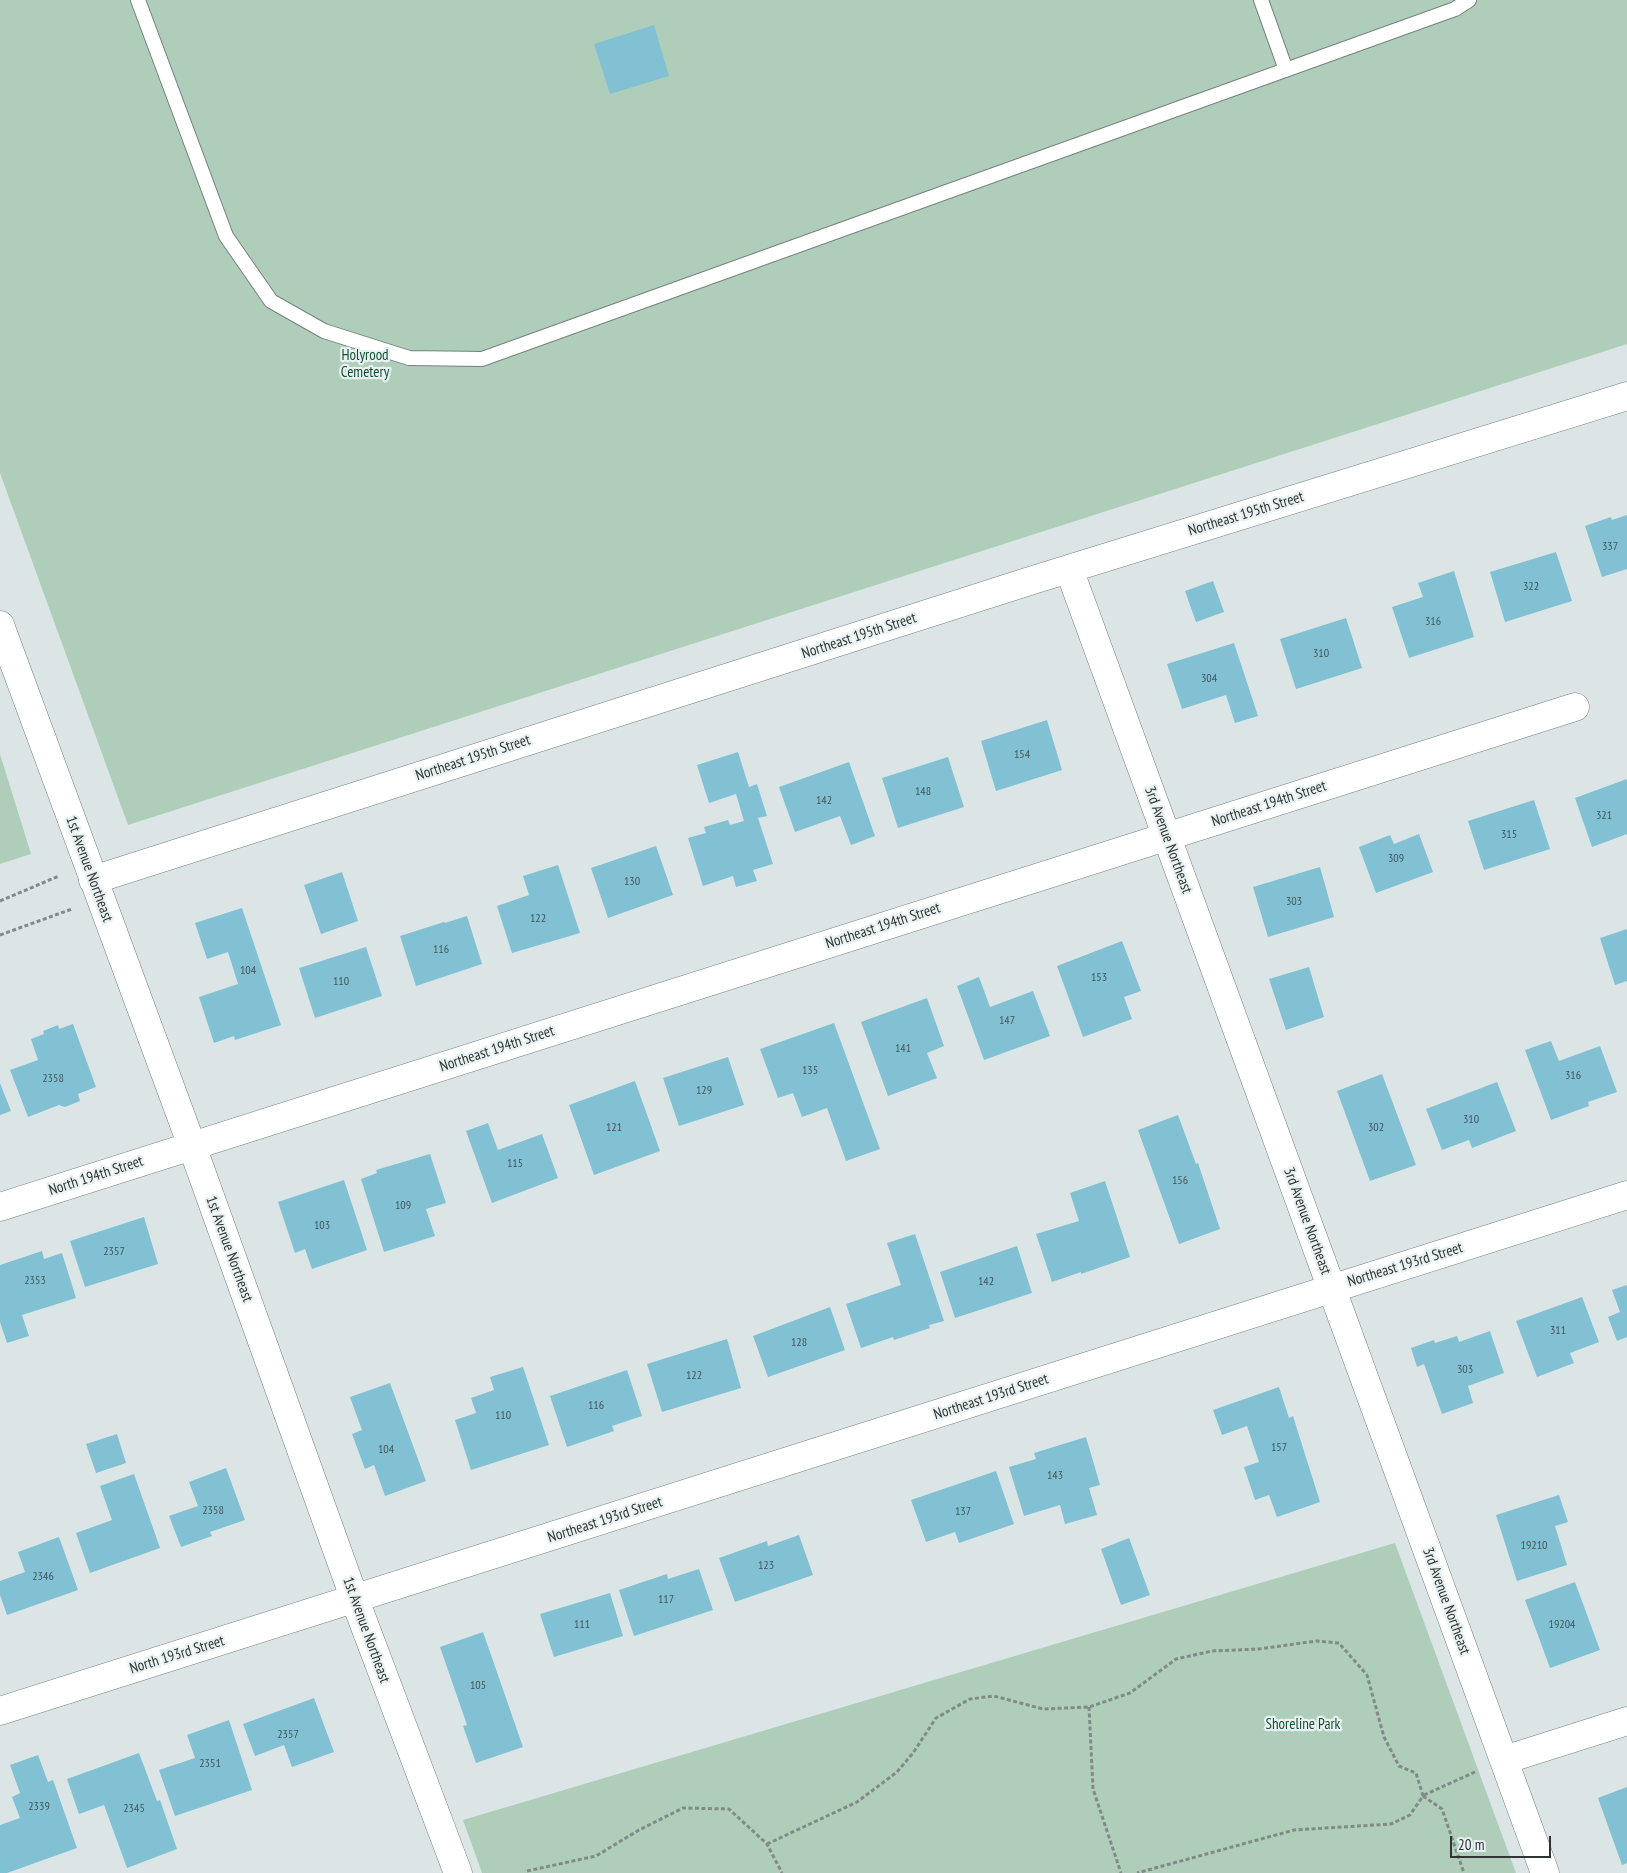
<!DOCTYPE html>
<html>
<head>
<meta charset="utf-8">
<style>
  body { margin:0 }
  #map { position:relative; width:1627px; height:1873px; overflow:hidden; background:#dbe5e5; font-family:"PT Sans Narrow",sans-serif }
  canvas { display:block }
  .scale { position:absolute; left:1450px; top:1836px; width:101px; height:22px; box-sizing:border-box; border:2px solid #303333; border-top:0; padding-left:6px; font-size:15px; line-height:18px; white-space:nowrap; color:#303333; -webkit-text-stroke:4px #e9f2f2; paint-order:stroke }
</style>
</head>
<body>
<div id="map">
<canvas width="1627" height="1873"></canvas>
<div class="scale">20 m</div>
</div>
<script>
const ctx = document.querySelector('canvas').getContext('2d');
ctx.lineJoin = 'round';
function fill(path, color) { ctx.fillStyle = color; ctx.fill(path, 'evenodd'); }
function strokePath(path, color, width, dash) { ctx.strokeStyle = color; ctx.lineWidth = width; ctx.lineCap = dash ? 'butt' : 'round'; ctx.setLineDash(dash || []); ctx.stroke(path); }
function write(font, color, halo, rows, align = 'center') {
  ctx.font = font + ' "PT Sans Narrow",sans-serif'; ctx.lineWidth = 4.5; ctx.setLineDash([]); ctx.textBaseline = 'middle'; ctx.strokeStyle = halo; ctx.fillStyle = color; for (const [text, x, y, turn = 0] of rows) {
    ctx.save(); ctx.translate(x, y); ctx.rotate((+turn || 0) * Math.PI / 180); ctx.textAlign = isNaN(turn) ? turn : align; if (halo) ctx.strokeText(text, 0, 0); ctx.fillText(text, 0, 0); ctx.restore();
  }
}
fill(new Path2D(`
  M0,0h1627v344l-1499,481 -128,-352z
  M0,754l31,100 -31,10z
  M1395,1543l121,330h-1034l-19,-53z`), '#afceba');
fill(new Path2D(`
  M654,25l15,51 -59,18 -16,-50z
  M1627,515v54l-25,8 -17,-51 26,-9 1,3z
  M1556,552l16,49 -67,21 -15,-50z
  M1454,571l20,66 -65,21 -17,-51 31,-10 -5,-14z
  M1213,581l11,31 -28,10 -11,-31z
  M1346,618l16,50 -66,21 -16,-50z
  M1234,643l24,73 -23,7 -9,-28 -44,14 -15,-45z
  M1047,720l15,50 -66,21 -15,-50z
  M738,752l11,35 8,-3 10,32 -9,2 15,46 -20,6 4,11 -21,6 -3,-11 -30,10 -15,-48 18,-5 -2,-6 24,-7 2,5 14,-4 -8,-27 -27,9 -12,-38z
  M948,757l16,50 -66,21 -16,-50z
  M849,762l26,74 -24,9 -11,-29 -45,16 -16,-45z
  M1627,779v55l-35,13 -17,-49z
  M1534,800l16,49 -66,21 -16,-49z
  M1419,834l14,38 -57,21 -17,-46 31,-12 4,9z
  M656,846l17,49 -65,23 -17,-50z
  M558,865l22,68 -68,20 -15,-47 32,-11 -6,-19z
  M1320,867l14,50 -66,20 -15,-50z
  M342,872l16,49 -37,13 -17,-49z
  M242,908l39,117 -46,15 -1,-4 -20,7 -15,-46 39,-13 -10,-32 -21,7 -12,-36z
  M467,916l15,48 -66,22 -16,-50 44,-14 1,1z
  M1627,929v52l-12,4 -15,-47z
  M1122,941l19,50 -17,6 8,22 -49,18 -26,-71z
  M366,947l16,49 -67,22 -16,-50z
  M1309,967l15,50 -38,13 -17,-51z
  M979,977l11,30 43,-16 17,45 -66,24 -27,-74z
  M927,998l17,48 -17,7 10,25 -49,18 -27,-74z
  M834,1023l46,126 -34,12 -19,-53 -25,9 -9,-24 -15,5 -18,-49z
  M73,1024l23,63 -18,7 2,7 -15,6 -6,-2 -31,12 -18,-47 28,-10 -7,-21 13,-5 -1,-3 15,-6 1,4z
  M1551,1041l8,20 41,-15 17,46 -29,10 1,4 -38,14 -26,-70z
  M728,1057l16,48 -65,21 -16,-48z
  M1382,1074l34,91 -46,16 -33,-90z
  M635,1081l25,70 -66,24 -25,-70z
  M1497,1082l19,49 -44,17 -3,-8 -27,10 -16,-41z
  M0,1083l11,28 -11,4z
  M1178,1115l18,49 2,-1 22,66 -41,15 -41,-114z
  M488,1123l10,27 44,-16 16,44 -66,25 -26,-72z
  M430,1154l16,49 -20,6 9,27 -51,16 -23,-73 16,-6 -1,-3z
  M344,1180l23,70 -55,19 -7,-20 -10,4 -17,-51z
  M1105,1181l25,76 -49,17v-2l-29,10 -16,-48 43,-13 -9,-28z
  M144,1217l14,47 -73,23 -15,-46z
  M915,1234l29,87 -15,4 1,3 -36,12 -1,-3 -32,11 -15,-44 55,-19 -14,-42z
  M1017,1246l15,47 -77,25 -15,-46z
  M42,1251l2,8 18,-6 14,45 -54,17 7,21 -22,7 -7,-21v-57z
  M1627,1285v52l-10,4 -9,-24 12,-5 -8,-22z
  M1582,1297l17,45 -29,11 4,10 -37,14 -21,-56z
  M830,1307l15,43 -77,27 -15,-41z
  M1490,1331l14,42 -36,13 5,17 -31,11 -18,-50 -7,3 -6,-19 23,-8 1,3 22,-7 2,6z
  M727,1339l14,49 -79,24 -15,-48z
  M523,1367l26,78 -78,25 -16,-50 21,-7 -5,-15 23,-8 -4,-13z
  M627,1370l15,46 -30,10 2,5 -47,16 -17,-51z
  M390,1383l36,98 -41,15 -11,-31 -9,4 -13,-35 10,-4 -12,-33z
  M1279,1387l10,31 4,-2 27,86 -43,15 -8,-22 -14,5 -11,-33 15,-5 -12,-36 -25,9 -9,-25z
  M117,1434l9,29 -30,10 -10,-29z
  M1086,1437l14,48 -11,3 8,27 -32,9 -5,-19 -36,11 -15,-49 27,-8 -2,-6z
  M226,1468l19,52 -35,12 2,4 -31,11 -12,-31 29,-10 -9,-24z
  M996,1471l18,53 -55,19 -4,-11 -29,10 -15,-42z
  M134,1474l26,74 -70,25 -14,-40 36,-13 -12,-34z
  M1559,1495l9,27 -13,4 12,39 -50,16 -21,-66z
  M799,1535l14,40 -78,27 -16,-44 48,-17 1,5z
  M59,1537l19,53 -71,25 -7,-20v-14l25,-9 -7,-20z
  M1129,1538l21,57 -29,10 -20,-56z
  M699,1569l14,41 -79,26 -15,-46 48,-16 1,5z
  M1575,1582l25,68 -50,18 -25,-68z
  M610,1593l13,43 -69,21 -14,-43z
  M483,1632l40,115 -47,16 -13,-37 4,-1 -27,-78z
  M314,1698l20,54 -42,15 -8,-22 -29,11 -12,-32z
  M229,1720l23,70 -77,26 -16,-46 36,-12 -8,-23z
  M139,1753l18,48 3,-1 17,49 -50,19 -23,-63 -25,9 -12,-35z
  M38,1755l10,27 5,-2 24,68 -70,25h-7v-48l20,-7 -8,-21 8,-4 -10,-28z
  M1627,1787v76l-5,2 -24,-67z`), '#82c1d3');
const lane = new Path2D(`
  M138,0l88,236 45,65 53,30 85,27 73,1 973,-350 14,-9
  M1261,0l25,70`);
const street = new Path2D(`
  M1069,569l476,1304
  M93,880l940,-300 594,-184
  M0,1207l1575,-500
  M0,1711l1627,-516
  M1504,1760l123,-39`);
const secondary = new Path2D(`
  M0,625l192,521 163,454 103,273`);
strokePath(lane, '#778080', 16);
strokePath(street, '#778080', 29);
strokePath(secondary, '#778080', 29);
strokePath(new Path2D(`
  M0,901l59,-25
  M0,935l72,-26
  M1089,1707l4,82 28,84
  M1424,1795l51,-23
  M1423,1796l19,13 22,64
  M767,1844l90,-42 40,-30 16,-19 23,-35 34,-19 24,-3 49,13 46,-2 41,-14 46,-34 36,-8 47,-2 57,-8 23,2 28,32 17,62 15,29 17,7 7,23 -13,19 -19,9 -97,6 -157,43
  M527,1871l69,-15 43,-26 44,-22 46,1 38,35 15,29`), '#828989', 3, [4, 2.5]);
strokePath(lane, '#fff', 14);
strokePath(street, '#fff', 28);
strokePath(secondary, '#fff', 28);
write('12px', '#44565b', null, [
  ["337",1610,547],
  ["322",1531,587],
  ["316",1433,622],
  ["310",1321,654],
  ["304",1209,679],
  ["154",1022,755],
  ["148",923,792],
  ["142",824,801],
  ["321",1604,816],
  ["315",1509,835],
  ["309",1396,859],
  ["130",632,882],
  ["303",1294,902],
  ["122",538,919],
  ["116",441,950],
  ["104",248,971],
  ["153",1099,978],
  ["110",341,982],
  ["147",1007,1021],
  ["141",903,1049],
  ["135",810,1071],
  ["316",1573,1076],
  ["2358",53,1079],
  ["129",704,1091],
  ["310",1471,1120],
  ["121",614,1128],
  ["302",1376,1128],
  ["115",515,1164],
  ["156",1180,1181],
  ["109",403,1206],
  ["103",322,1226],
  ["2357",114,1252],
  ["2353",35,1281],
  ["142",986,1282],
  ["311",1558,1331],
  ["128",799,1343],
  ["303",1465,1370],
  ["122",694,1376],
  ["116",596,1406],
  ["110",503,1416],
  ["157",1279,1448],
  ["104",386,1450],
  ["143",1055,1476],
  ["2358",213,1511],
  ["137",963,1512],
  ["19210",1534,1546],
  ["123",766,1566],
  ["2346",43,1577],
  ["117",666,1600],
  ["111",582,1625],
  ["19204",1562,1625],
  ["105",478,1686],
  ["2357",288,1735],
  ["2351",210,1764],
  ["2339",39,1807],
  ["2345",134,1809]
]);
write('15px', '#114f31', '#e9f2f2', [
  ["Holyrood",365,356],
  ["Cemetery",365,373],
  ["Shoreline Park",1303,1725]
]);
write('15px', '#303333', '#e9f2f2', [
  ["Northeast 195th Street",1246,514,-17],
  ["Northeast 195th Street",859,636,-18],
  ["Northeast 195th Street",473,758,-18],
  ["Northeast 194th Street",1269,804,-18],
  ["3rd Avenue Northeast",1168,840,70],
  ["1st Avenue Northeast",89,869,70],
  ["Northeast 194th Street",883,926,-18],
  ["Northeast 194th Street",497,1049,-18],
  ["North 194th Street",96,1176,-18],
  ["3rd Avenue Northeast",1307,1221,70],
  ["1st Avenue Northeast",229,1249,70],
  ["Northeast 193rd Street",1405,1265,-17],
  ["Northeast 193rd Street",991,1397,-18],
  ["Northeast 193rd Street",605,1520,-18],
  ["3rd Avenue Northeast",1446,1601,70],
  ["1st Avenue Northeast",366,1630,70],
  ["North 193rd Street",177,1655,-17]
]);
</script>
</body>
</html>
